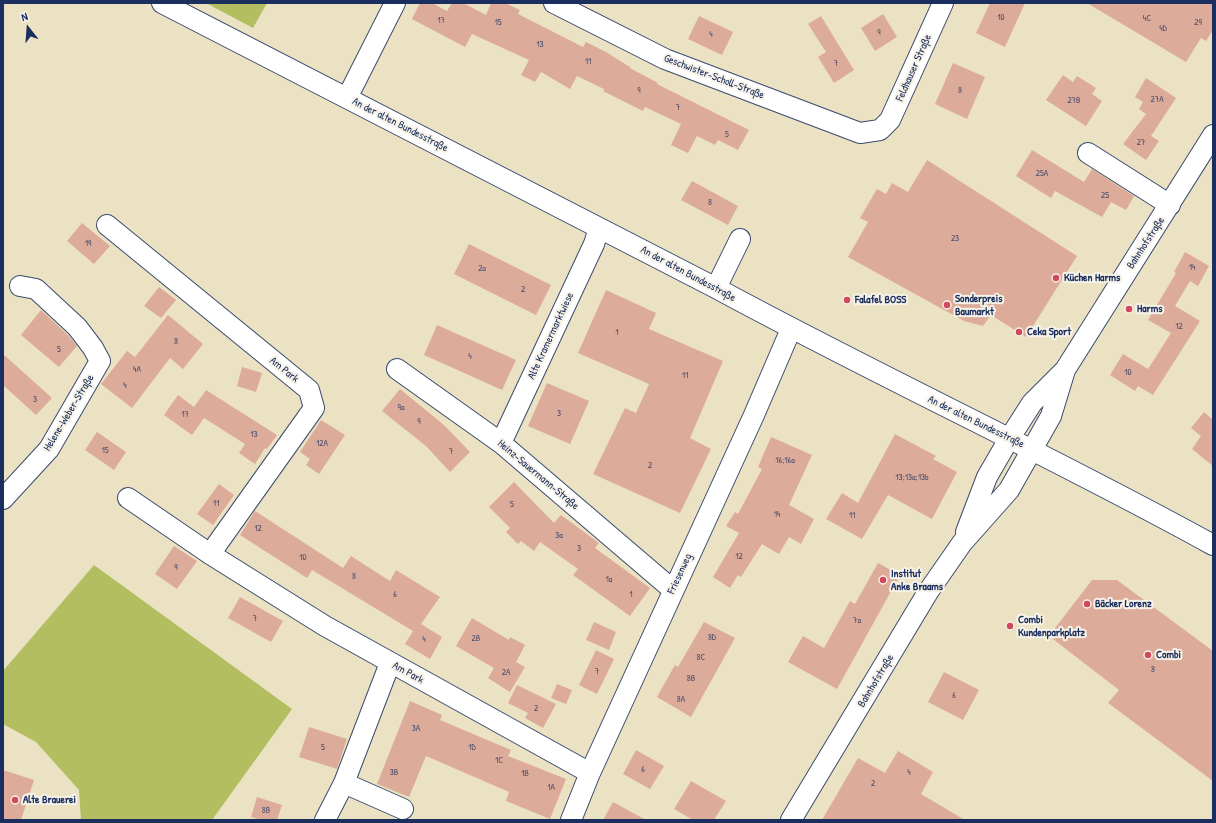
<!DOCTYPE html>
<html>
<head>
<meta charset="utf-8">
<style>
  body { margin:0 }
  #map { position:relative; width:1216px; height:823px; overflow:hidden; background:#ebe2c3; font-family:"Patrick Hand",sans-serif }
  canvas { display:block }
  .frame { position:absolute; inset:0; border:4px solid #1b2f5e; pointer-events:none }
  .north { position:absolute; left:8px; top:8px; width:40px; height:40px; -webkit-text-stroke:3px #f7f3e8; paint-order:stroke; rotate:343deg; font-size:11px; font-weight:700; line-height:16px; text-align:center; color:#1b2f5e }
  .north::after { content:''; display:block; margin:auto; width:14px; height:18px; background:#1b2f5e; clip-path:polygon(50% 0,100% 100%,50% 72%,0 100%) }
</style>
</head>
<body>
<div id="map">
<canvas width="1216" height="823"></canvas>
<div class="frame"></div>
<div class="north">N</div>
</div>
<script>
const ctx = document.querySelector('canvas').getContext('2d');
ctx.lineJoin = 'round';
function fill(path, color) { ctx.fillStyle = color; ctx.fill(path, 'evenodd'); }
function strokePath(path, color, width, dash) { ctx.strokeStyle = color; ctx.lineWidth = width; ctx.lineCap = dash ? 'butt' : 'round'; ctx.setLineDash(dash || []); ctx.stroke(path); }
function write(font, color, halo, rows, align = 'center') {
  ctx.font = font + ' "Patrick Hand",sans-serif'; ctx.lineWidth = 4; ctx.setLineDash([]); ctx.textBaseline = 'middle'; ctx.strokeStyle = halo; ctx.fillStyle = color; for (const [text, x, y, turn = 0] of rows) {
    ctx.save(); ctx.translate(x, y); ctx.rotate((+turn || 0) * Math.PI / 180); ctx.textAlign = isNaN(turn) ? turn : align; if (halo) ctx.strokeText(text, 0, 0); ctx.fillText(text, 0, 0); ctx.restore();
  }
}
fill(new Path2D(`
  M206,3h61l-14,25z
  M94,565l198,144 -80,111h-131l-2,-30 -43,-48 -33,-18v-53z`), '#b2be60');
fill(new Path2D(`
  M420,3h12l15,8 5,-8h11l23,12 5,-12h14l15,7 -2,4 65,33 3,-5 20,10 24,15v1l28,15 -1,1 92,46 -11,20 -20,-10 -3,5 -18,-9 -9,17 -17,-8 10,-21 -36,-17 -2,4 -40,-20 1,-2 -27,-13 -7,13 -29,-17 -6,10 -14,-7 8,-15 -57,-26 -7,13 -53,-28z
  M990,3h35l-20,44 -29,-14z
  M1087,3h126v27l-7,11 -5,-3 -15,24z
  M883,14l14,23 -22,14 -14,-23z
  M699,16l34,16 -11,23 -34,-16z
  M821,16l33,54 -20,13 -16,-26 8,-5 -18,-28z
  M953,63l32,14 -18,42 -32,-15z
  M1063,75l10,7 4,-6 19,12 -4,6 10,7 -16,25 -40,-26z
  M1146,78l30,20 -25,38 8,5 -13,19 -23,-16 23,-30 -7,-5 4,-7 -8,-5z
  M1032,150l52,32 8,-13 42,27 -8,14 -15,-8 -9,15 -47,-26 -4,7 -35,-22z
  M927,160l150,96 -51,81 -35,-22 -8,11 -19,-5 -116,-64 20,-35 -8,-4 17,-29 9,5 6,-11 16,9z
  M692,181l46,25 -10,19 -47,-25z
  M82,223l28,23 -16,18 -27,-23z
  M469,244l82,41 -15,30 -82,-41z
  M1185,252l24,14 -11,20 -8,-5 -15,25 25,15 -47,74 -15,-9 -3,5 -25,-16 13,-21 25,15 23,-36 -23,-13 28,-47 -2,-1z
  M159,287l17,13 -15,18 -17,-12z
  M606,290l50,23 -7,16 74,32 -33,77 21,11 -31,64 -87,-39 32,-66 11,5 13,-29 -71,-31z
  M41,310l27,25 9,11 -18,21 -38,-32z
  M168,315l35,29 -20,25 -13,-11 -38,50 -31,-24 26,-33 8,6z
  M437,325l79,35 -14,30 -78,-35z
  M3,354l49,44 -16,17 -33,-30z
  M242,367l20,6 -6,19 -19,-6z
  M547,383l42,18 -19,43 -42,-18z
  M400,389l44,36 26,27 -20,20 -24,-26 -44,-35z
  M206,390l71,45 -10,14 -2,-1 -10,16 -16,-11 6,-9 -41,-26 -12,17 -28,-20 14,-20 16,12z
  M1204,412l9,8v46l-21,-17 9,-13 -10,-8z
  M321,420l24,15 -26,39 -13,-9 4,-6 -10,-7z
  M97,432l29,20 -12,18 -29,-20z
  M895,434l41,22 -3,3 24,13 -25,47 -44,-24 -26,44 -36,-20 16,-26 16,10z
  M771,437l41,18 -23,50 25,14 -13,25 -12,-7 -10,17 -17,-10 -21,33 -3,-2 -8,13 -17,-11 26,-44 -13,-7 9,-14 3,2 24,-45 -4,-2z
  M514,482l40,41 7,-8 38,28 -4,5 55,40 -20,28 -57,-41 5,-6 -38,-27 -6,9 -13,-10 -3,3 -12,-12 4,-4 -21,-21z
  M219,484l15,11 -21,30 -16,-11z
  M255,511l88,57 8,-12 39,25 6,-11 44,27 -19,27 21,13 -12,22 -25,-15 8,-13 -101,-61 -5,8 -67,-43z
  M174,546l23,15 -20,28 -22,-15z
  M878,563l22,12 -63,114 -49,-27 15,-26 21,12 26,-47 5,3z
  M1092,580h25l96,71v130l-105,-78 11,-13 -70,-54z
  M240,597l43,24 -12,21 -43,-24z
  M472,618l37,22 1,-3 15,8 -9,17 9,5 -15,25 -22,-14 6,-10 -38,-22z
  M594,622l22,10 -7,18 -23,-10z
  M704,622l31,16 -44,79 -34,-20 18,-32 3,2z
  M596,650l18,9 -17,35 -18,-9z
  M944,672l35,18 -16,30 -35,-18z
  M557,684l15,6 -6,14 -15,-6z
  M517,685l39,19 -13,24 -18,-10 3,-5 -20,-10z
  M410,701l32,14 -2,5 71,30 -3,6 58,23 -16,40 -44,-18 3,-9 -83,-36 -17,41 -32,-13z
  M309,727l38,12 -10,30 -38,-12z
  M636,750l28,16 -14,23 -27,-15z
  M898,751l35,21 -12,22 44,26h-143l36,-62 27,15z
  M3,770l31,10 -13,40h-18z
  M691,781l35,20 -12,19h-21l-19,-11z
  M257,797l25,8 -5,15h-15l-11,-3z
  M613,802l33,18h-43z`), '#ddab99');
const minor = new Path2D(`
  M162,3l554,285c164,89 334,167 497,257
  M554,3l111,56 195,74 20,-3 10,-10 53,-117
  M347,98l48,-95
  M1088,153l82,52
  M107,225l202,165 5,18 -104,146
  M716,288l24,-49
  M397,369l104,74 172,147
  M501,443l93,-199 5,-16
  M128,498l82,56 115,72 265,147
  M3,499l46,-50 51,-88 -7,-13 -16,-21 -41,-38 -16,-3
  M966,532l21,-55 22,-38 23,-36 33,-33 148,-235
  M390,663l-46,120 59,26
  M325,820l19,-37
  M571,820l19,-47 164,-358 37,-86
  M791,820l137,-228 34,-49 47,-53 42,-74 14,-46`);
strokePath(minor, '#3a4a6d', 22);
strokePath(minor, '#fff', 20);
for (const [x, y, r, color] of [
  [1056,278,4,"#d1495b"],
  [847,300,4,"#d1495b"],
  [947,305,4,"#d1495b"],
  [1129,309,4,"#d1495b"],
  [1019,332,4,"#d1495b"],
  [883,580,4,"#d1495b"],
  [1087,604,4,"#d1495b"],
  [1010,626,4,"#d1495b"],
  [1148,655,4,"#d1495b"],
  [15,800,4,"#d1495b"]
]) { const dot = new Path2D(); dot.arc(x, y, r, 0, 2 * Math.PI); ctx.fillStyle = color; ctx.fill(dot); strokePath(dot, '#f7f3e8', 1.5); }
write('9px', '#4c4e6d', null, [
  ["10",1001,18],
  ["4C",1147,19],
  ["17",441,21],
  ["15",498,23],
  ["29",1198,23],
  ["4D",1163,29],
  ["9",879,33],
  ["4",711,35],
  ["13",540,45],
  ["11",588,62],
  ["7",836,64],
  ["9",639,91],
  ["8",960,91],
  ["27A",1157,100],
  ["27B",1074,101],
  ["7",678,108],
  ["5",727,135],
  ["27",1141,143],
  ["25A",1042,174],
  ["25",1105,196],
  ["8",710,203],
  ["23",955,239],
  ["19",88,244],
  ["14",1192,268],
  ["2a",482,269],
  ["2",523,290],
  ["12",1179,327],
  ["1",617,333],
  ["8",176,342],
  ["5",59,350],
  ["4",470,357],
  ["4A",137,370],
  ["10",1128,373],
  ["11",685,376],
  ["4",125,386],
  ["3",35,400],
  ["9a",401,408],
  ["3",559,414],
  ["17",185,415],
  ["9",419,422],
  ["13",254,435],
  ["12A",322,444],
  ["15",105,451],
  ["7",451,452],
  ["16;16a",785,461],
  ["2",650,466],
  ["13;13a;13b",912,478],
  ["11",216,504],
  ["5",512,505],
  ["14",777,515],
  ["11",852,516],
  ["12",258,529],
  ["3a",559,536],
  ["3",579,549],
  ["12",739,557],
  ["10",303,558],
  ["9",176,568],
  ["8",354,577],
  ["1a",609,580],
  ["6",395,595],
  ["1",631,595],
  ["7",255,619],
  ["7a",857,621],
  ["8D",712,638],
  ["2B",476,639],
  ["4",424,640],
  ["8C",701,658],
  ["8",1153,670],
  ["7",597,672],
  ["2A",506,673],
  ["8B",691,679],
  ["6",954,696],
  ["8A",681,700],
  ["2",536,709],
  ["3A",416,729],
  ["5",323,748],
  ["1D",472,748],
  ["1C",499,761],
  ["6",643,770],
  ["3B",394,773],
  ["4",909,773],
  ["1B",525,774],
  ["2",873,784],
  ["1A",551,788],
  ["8B",266,811]
]);
write('11px', '#1b2f5e', '#f7f3e8', [
  ["Feldhauser Straße",914,68,-66],
  ["Geschwister-Scholl-Straße",714,77,21],
  ["An der alten Bundesstraße",400,125,27],
  ["Bahnhofstraße",1146,243,-57],
  ["An der alten Bundesstraße",688,274,28],
  ["Alte Kramermarktwiese",551,336,-65],
  ["Am Park",284,370,39],
  ["Helene-Weber-Straße",69,413,-59],
  ["An der alten Bundesstraße",976,422,26],
  ["Heinz-Sauermann-Straße",538,475,40],
  ["Friesenweg",680,574,-65],
  ["Am Park",408,673,29],
  ["Bahnhofstraße",876,681,-59]
]);
write('bold 11px', '#1b2f5e', '#f7f3e8', [
  ["Küchen Harms",1064,278],
  ["Sonderpreis",955,299],
  ["Baumarkt",955,312],
  ["Falafel BOSS",855,300],
  ["Harms",1137,309],
  ["Ceka Sport",1027,332],
  ["Institut",891,574],
  ["Anke Braams",891,587],
  ["Bäcker Lorenz",1095,604],
  ["Combi",1018,620],
  ["Kundenparkplatz",1018,633],
  ["Combi",1156,655],
  ["Alte Brauerei",23,800]
], 'left');
</script>
</body>
</html>
